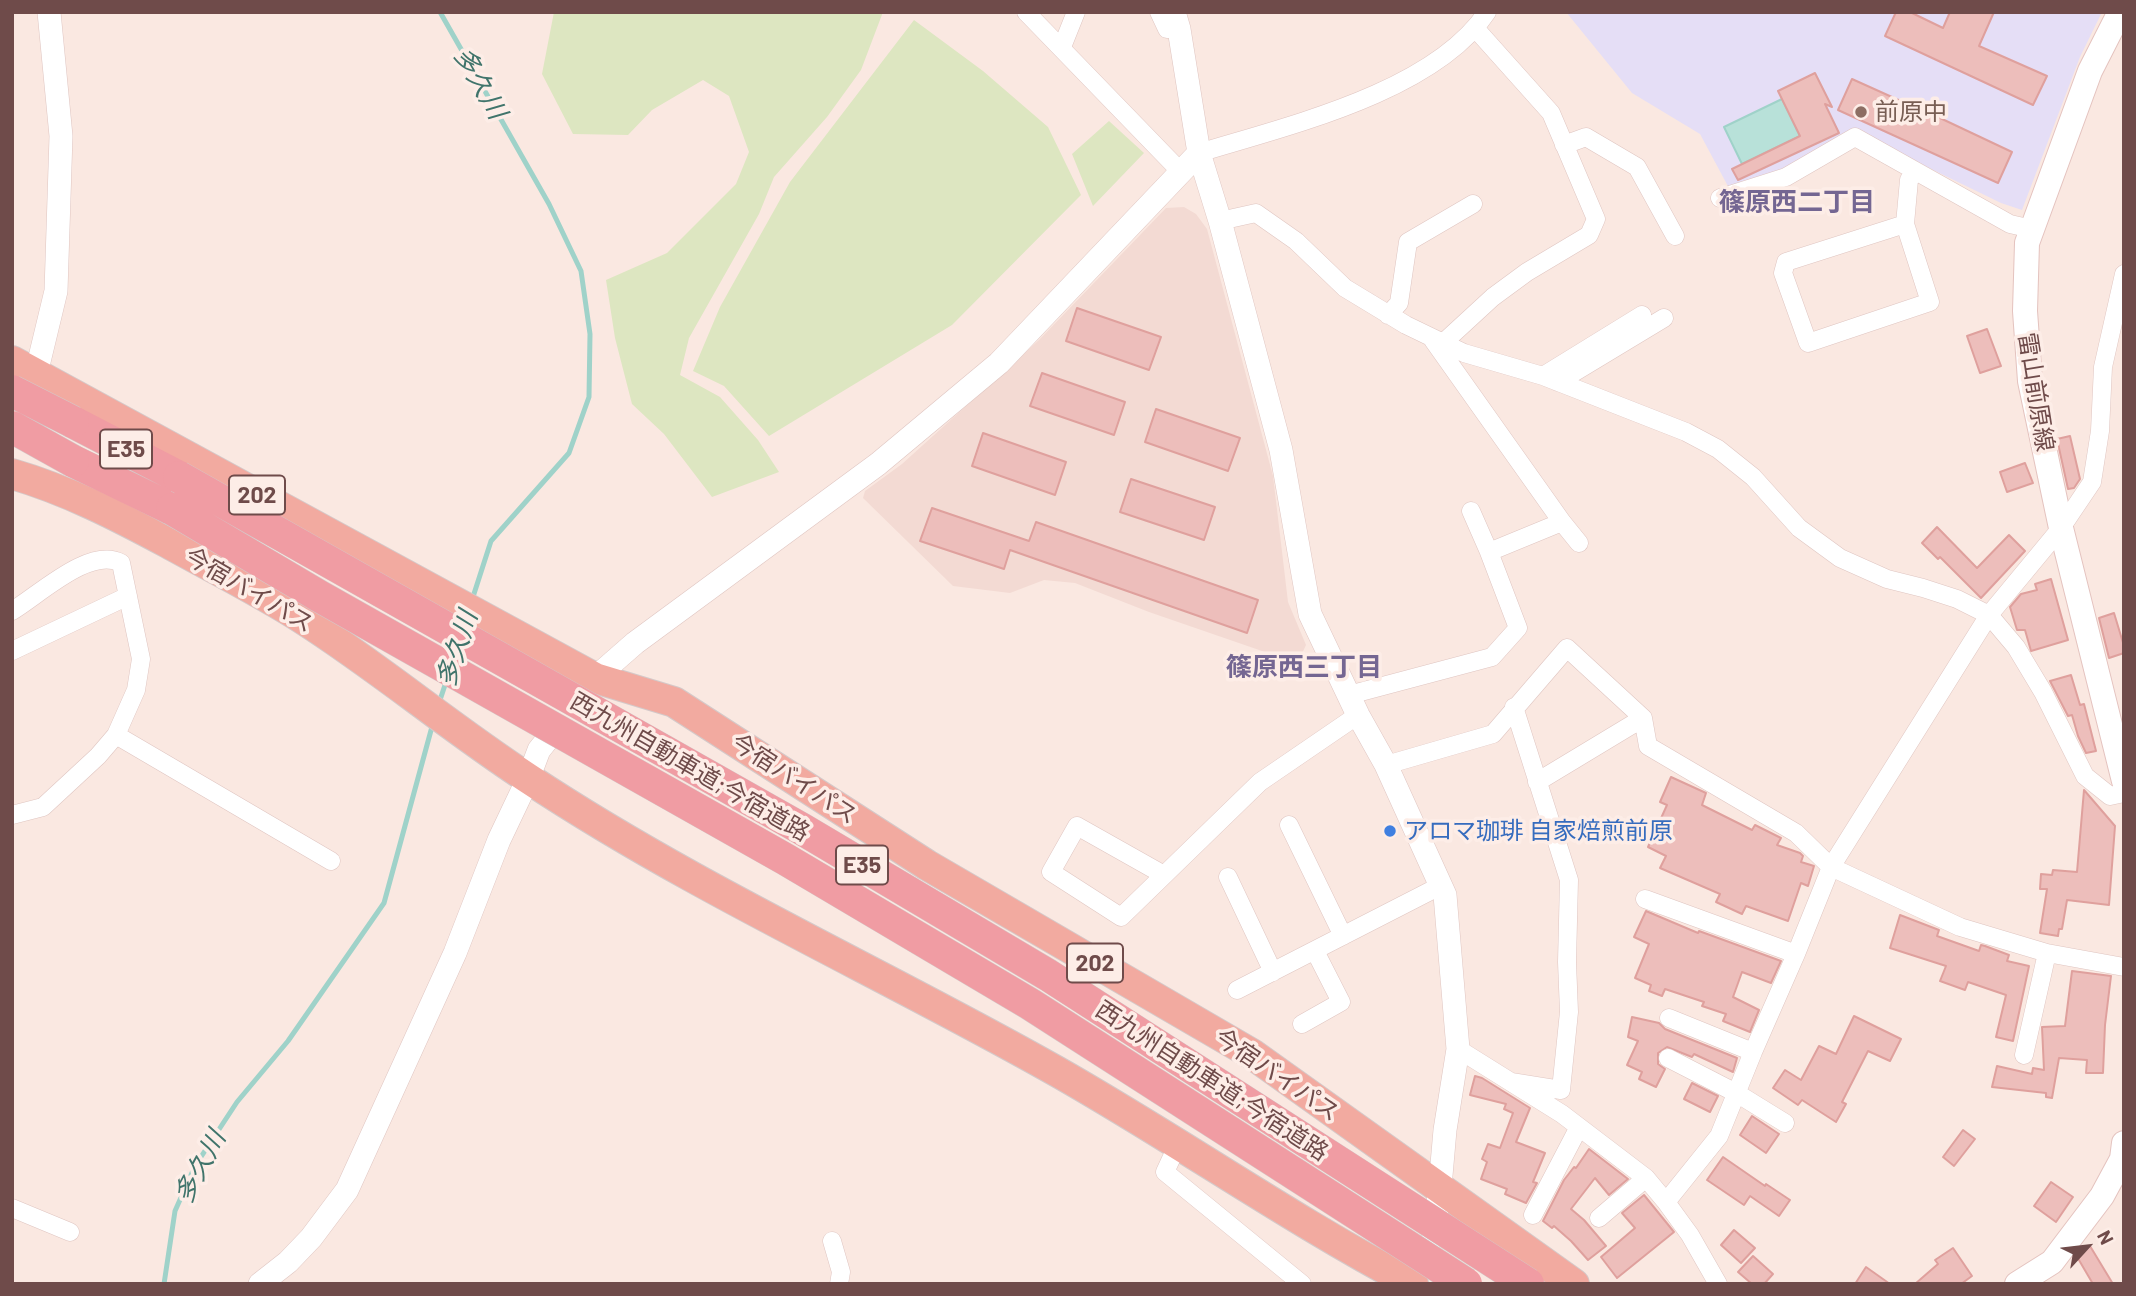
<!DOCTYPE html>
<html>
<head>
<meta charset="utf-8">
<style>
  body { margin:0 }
  #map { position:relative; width:2136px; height:1296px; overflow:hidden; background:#fae8e1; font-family:Barlow,sans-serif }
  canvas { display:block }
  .frame { position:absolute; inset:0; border:14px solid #6f4b4a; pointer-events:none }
  .north { position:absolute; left:2052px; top:1212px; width:70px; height:70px; -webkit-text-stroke:5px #fdede7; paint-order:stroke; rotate:63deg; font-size:19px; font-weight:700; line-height:28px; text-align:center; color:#6f4b4a }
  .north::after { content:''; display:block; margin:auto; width:24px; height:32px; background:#6f4b4a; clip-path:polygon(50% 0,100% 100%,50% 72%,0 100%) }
</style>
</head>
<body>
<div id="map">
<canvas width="2136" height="1296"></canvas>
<div class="frame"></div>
<div class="north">N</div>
</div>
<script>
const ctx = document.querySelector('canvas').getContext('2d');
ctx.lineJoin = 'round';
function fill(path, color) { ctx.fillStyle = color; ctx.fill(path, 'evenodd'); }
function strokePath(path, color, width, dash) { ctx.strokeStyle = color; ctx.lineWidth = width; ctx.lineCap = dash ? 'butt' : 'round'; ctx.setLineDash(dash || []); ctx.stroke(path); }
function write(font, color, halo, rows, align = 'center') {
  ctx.font = font + ' Barlow,"Noto Sans JP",sans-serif'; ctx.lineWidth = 7; ctx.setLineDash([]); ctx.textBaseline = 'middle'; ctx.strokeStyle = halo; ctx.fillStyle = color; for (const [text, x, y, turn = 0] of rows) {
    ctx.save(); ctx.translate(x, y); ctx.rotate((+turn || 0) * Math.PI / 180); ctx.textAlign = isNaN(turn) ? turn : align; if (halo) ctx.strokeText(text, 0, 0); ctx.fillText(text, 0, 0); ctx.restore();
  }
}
fill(new Path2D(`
  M1184,207l12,7 11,15 66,247 15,126 18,43 -8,17 -7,-1 -142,-49 -74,-29 -31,-3 -34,13 -57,-7 -90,-88 2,-7 37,-27 137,-124 127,-132z`), '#f3dad3');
fill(new Path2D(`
  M1566,12h536l-22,45 -58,153 -21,-7 -148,-72 -78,42 -45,17 -30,-56 -68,-41z`), '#e5def6');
fill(new Path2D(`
  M554,12h329l-22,58 -34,47 -53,60 -15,37 -70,124 -9,37 40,22 38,43 21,32 -67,25 -48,-63 -32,-30 -17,-66 -9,-58 61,-27 69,-69 13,-32 -20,-56 -26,-16 -51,30 -24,25 -55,-1 -31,-60z
  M914,20l69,51 65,56 33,68 -129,130 -183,111 -45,-50 -31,-15 27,-64 70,-125z
  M1109,121l35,32 -51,53 -21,-52z`), '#dde6c1');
const water = new Path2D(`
  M1782,99l18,37 -58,28 -18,-37z`);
fill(water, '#b8e1d9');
strokePath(water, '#9fd2c9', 2);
strokePath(new Path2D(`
  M440,12l109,192 32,67 9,63 -1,63 -20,56 -78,88 -19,59
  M439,703l8,-24
  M164,1284l11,-73 20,-45 42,-64 51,-61 96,-138 49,-180`), '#9fd2c9', 5);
const building = new Path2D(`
  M1896,12h14l33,16 7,-16h44l-15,34 68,30 -14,29 -148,-69z
  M1815,73l17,34 -7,-3 14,29 -101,47 -6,-11 68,-33 -22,-45z
  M1852,79l51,23 1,-1 108,51 -14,31 -160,-73z
  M1077,308l84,29 -12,33 -83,-29z
  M1987,329l14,37 -21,7 -13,-37z
  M1042,373l83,29 -11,33 -84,-29z
  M1156,409l84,29 -12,33 -83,-29z
  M983,433l83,29 -11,33 -83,-29z
  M2070,436l10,43 -6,9 -6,1 -11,-50z
  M2025,463l8,20 -26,9 -7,-20z
  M1131,479l84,28 -11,33 -84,-28z
  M932,508l97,33 7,-19 222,78 -11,33 -237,-83 -6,19 -84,-28z
  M1937,527l40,41 32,-33 16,16 -44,47 -41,-41 -2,2 -16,-16z
  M2051,579l17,61 -37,11 -6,-21h-8l-7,-23 11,-13 16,-4 -2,-6z
  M2114,613l10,33v7l-15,5 -10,-40z
  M2071,675l9,30 4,-1 12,47 -10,2 -8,-17 -6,-21 -4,1 -18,-35z
  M1671,777l35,16 -4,12 50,25 3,-5 26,13 -4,7 23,8 3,3 -2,6 13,4 -6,20 -7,-3 -13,38 -42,-15 -4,8 -26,-12 4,-8 -60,-26 6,-12 -18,-9 19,-42 -7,-3z
  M2084,790l31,36 -6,79 -42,-5 -5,29h-3l-1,7 -18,-3 7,-44h-7l1,-15 11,1 1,-5 24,2z
  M1646,911l52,22 1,-2 82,30 -10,22 -29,-11 -9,25 26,13 -9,22 -27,-11 3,-7 -24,-8 2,-4 -39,-13 -3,7 -13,-5 2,-6 -16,-7 14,-34 -15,-7z
  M1900,915l39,15 -2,6 42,15 2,-6 4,1 24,9 -2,6 22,5 -16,75 -17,-4 10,-42 -38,-13 -3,8 -25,-9 6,-15 -56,-18z
  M2072,971l39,5 -6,49 -2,48h-17l1,-13 -28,-2 -7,40 -6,-1v-4l-54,-6 5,-21 35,8 1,-6 11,2 -2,-43 23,-1z
  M1854,1016l47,23 -11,22 -22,-10 -26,51 4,2 -10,18 -34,-22 -4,5 -25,-17 12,-18 16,10 18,-34 17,8z
  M1632,1017l27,6 6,6 72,29 -4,14 -39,-18 -2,3 -25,-10 -9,6v11l7,5 -9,18 -17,-8 3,-7 -15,-7 11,-24 -10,-4z
  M1475,1076l7,2 48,30 -14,34 29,11 -12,29 4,1 -11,20 -21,-9 2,-5 -26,-10 6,-17 -5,-3 6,-15 12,4 13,-35 -9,-4 2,-5 -36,-9z
  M1692,1083l26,13 -8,16 -26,-13z
  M1752,1116l27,18 -13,19 -26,-18z
  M1963,1130l12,9 -21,27 -11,-9z
  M1589,1149l39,30 -19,16 -14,-17 -24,31 13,11 22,26 -18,14 -17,-19 -17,-15 -2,2 -9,-7 21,-41 10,-13 2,1z
  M1723,1157l42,29 1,-2 24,16 -11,16 -29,-20 -6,9 -37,-25z
  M2051,1182l22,15 -17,25 -22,-16z
  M1644,1195l30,37 -57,46 -16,-21 34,-29 -13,-15z
  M1734,1230l21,18 -14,15 -20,-18z
  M2090,1246l23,38h-20l-17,-29z
  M1953,1248l19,28 -11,8h-46l23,-20 -3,-4z
  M1753,1256l20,18 -9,10h-12l-14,-12z
  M1866,1267l24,17h-35z`);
fill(building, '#edbebb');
strokePath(building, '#dfa09d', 2);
const minor = new Path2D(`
  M1026,12l155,160
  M1159,12l8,17h12
  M1062,47l14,-35
  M1564,145l22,-8 51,30 38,69
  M1199,153c88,-27 235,-61 288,-141
  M1720,198l66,-21 69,-40 155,87 22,5
  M1220,221l36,-8 40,28 49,47 61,37 58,28 79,23 143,56 32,17 35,28 46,51 41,30 47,21 36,9 34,11 32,16 27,32 27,45 42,84 25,20 14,-3
  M1905,224l-119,38 -3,11 25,70 122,-41 -25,-78 4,-44 6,-9
  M1388,315l11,-12 9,-61 65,-38
  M1443,343l50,-46 34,-25 62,-37 7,-16 -45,-106 -76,-85
  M1543,376l99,-61
  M1558,382l106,-64
  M1471,511l18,41
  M1562,522l17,21
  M12,611c27,-16 78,-65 109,-48l20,96 -5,31 -20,45 -18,21 -55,51 -31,8
  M12,651l116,-55
  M1349,695l143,-38 26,-29 -29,-76 73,-30 -129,-182
  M116,735l215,126
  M1386,765l107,-31 74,-86 76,70 5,28 148,87 35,34 129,60 87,26 77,14
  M1537,782l106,-64
  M1289,825l54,111
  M1164,875l-87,-49 -26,46 70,45 139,-135 98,-67
  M1228,877l45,95
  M1645,899l151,55
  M1237,990l203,-104
  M1669,1018l84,34
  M1302,1024l39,-22 -26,-51
  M1458,1049l104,65 84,64 20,24 24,33 28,49
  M2024,1055l23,-102
  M1668,1058l70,36 47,29
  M1511,1082l50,8 8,-78 -2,-50 2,-82 -55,-173
  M1178,1144l-13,28 137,112
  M1666,1202l53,-66 34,-84 43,-98 35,-87 158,-252 72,-87 31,-46 8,-51 3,-64 21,-93
  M12,1208l58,24
  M1533,1215l46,-88
  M1599,1218l47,-40
  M832,1241l9,31 -2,12`);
const tertiary = new Path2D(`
  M1174,12l5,17 20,124 21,68 61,229 29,164 48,101 28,50 59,130 13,154 -13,81 -5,57 -7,50
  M36,374l20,-83 5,-155 -12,-124
  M595,678l40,-35 243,-179 121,-101 200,-210
  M260,1284l28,-22 23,-24 36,-48 108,-237 44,-113 29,-61 11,-29 8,-10`);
const secondary = new Path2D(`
  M2120,12l-30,59 -63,172 -2,68 5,70 31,147 63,253
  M2017,1284l35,-22 50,-66 20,-37 2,-16`);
const trunk = new Path2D(`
  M12,361l583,317 79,24 253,163 325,189 322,230
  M12,474c55,16 106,42 156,69 45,25 91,48 135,76 78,50 149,110 226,160 168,111 352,193 527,292 120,68 234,148 357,213`);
const motorway = new Path2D(`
  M73,422l106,55
  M73,461l99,48`);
strokePath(minor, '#dfc5c1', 19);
strokePath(tertiary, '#dfc5c1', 24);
strokePath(secondary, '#e4c3bf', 26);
strokePath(trunk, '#d4c9c9', 32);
strokePath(motorway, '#d4c9c9', 33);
strokePath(minor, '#fff', 18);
strokePath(tertiary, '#fff', 23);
strokePath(secondary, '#fff', 24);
strokePath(trunk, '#f2aaa0', 30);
strokePath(motorway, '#f09ca3', 32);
const motorwayBridge = new Path2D(`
  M12,391l61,31
  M12,427l61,34
  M179,477l623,352 246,146 480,309
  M172,509l147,87 466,263 245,145 436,280`);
strokePath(motorwayBridge, '#d4c9c9', 33, []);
strokePath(motorwayBridge, '#f09ca3', 32);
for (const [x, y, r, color] of [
  [1861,112,7,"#8d6e63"],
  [1390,831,7,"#3f7fe0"]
]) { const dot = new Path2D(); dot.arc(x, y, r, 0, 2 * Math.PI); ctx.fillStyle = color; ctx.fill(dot); strokePath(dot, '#fdede7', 2.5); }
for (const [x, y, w] of [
  [126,449,52],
  [257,495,56],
  [862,865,52],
  [1095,963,56]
]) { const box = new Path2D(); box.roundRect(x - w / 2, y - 19.5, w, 39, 5); ctx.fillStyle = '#fdede7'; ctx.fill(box); strokePath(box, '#6f4b4a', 2); }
write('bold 23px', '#6f4b4a', null, [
  ["E35",126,449],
  ["202",257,495],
  ["E35",862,865],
  ["202",1095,963]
]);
write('24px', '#785e54', '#fdede7', [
  ["前原中",1875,112]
], 'left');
write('24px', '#6f4b4a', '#fdede7', [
  ["雷山前原線",2036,392,81],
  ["今宿バイパス",249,590,30],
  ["西九州自動車道;今宿道路",690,767,30],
  ["今宿バイパス",794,779,33],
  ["今宿バイパス",1277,1075,34],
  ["西九州自動車道;今宿道路",1212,1081,33]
]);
write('24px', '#366cbe', '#fdede7', [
  ["アロマ珈琲 自家焙煎前原",1404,831]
], 'left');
write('italic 26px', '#40746b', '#fdede7', [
  ["多久川",480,83,60],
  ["多久川",457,649,-72],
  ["多久川",200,1167,-62]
]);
write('bold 26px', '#746692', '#fdede7', [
  ["篠原西二丁目",1797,202],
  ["篠原西三丁目",1304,667]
]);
</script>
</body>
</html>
